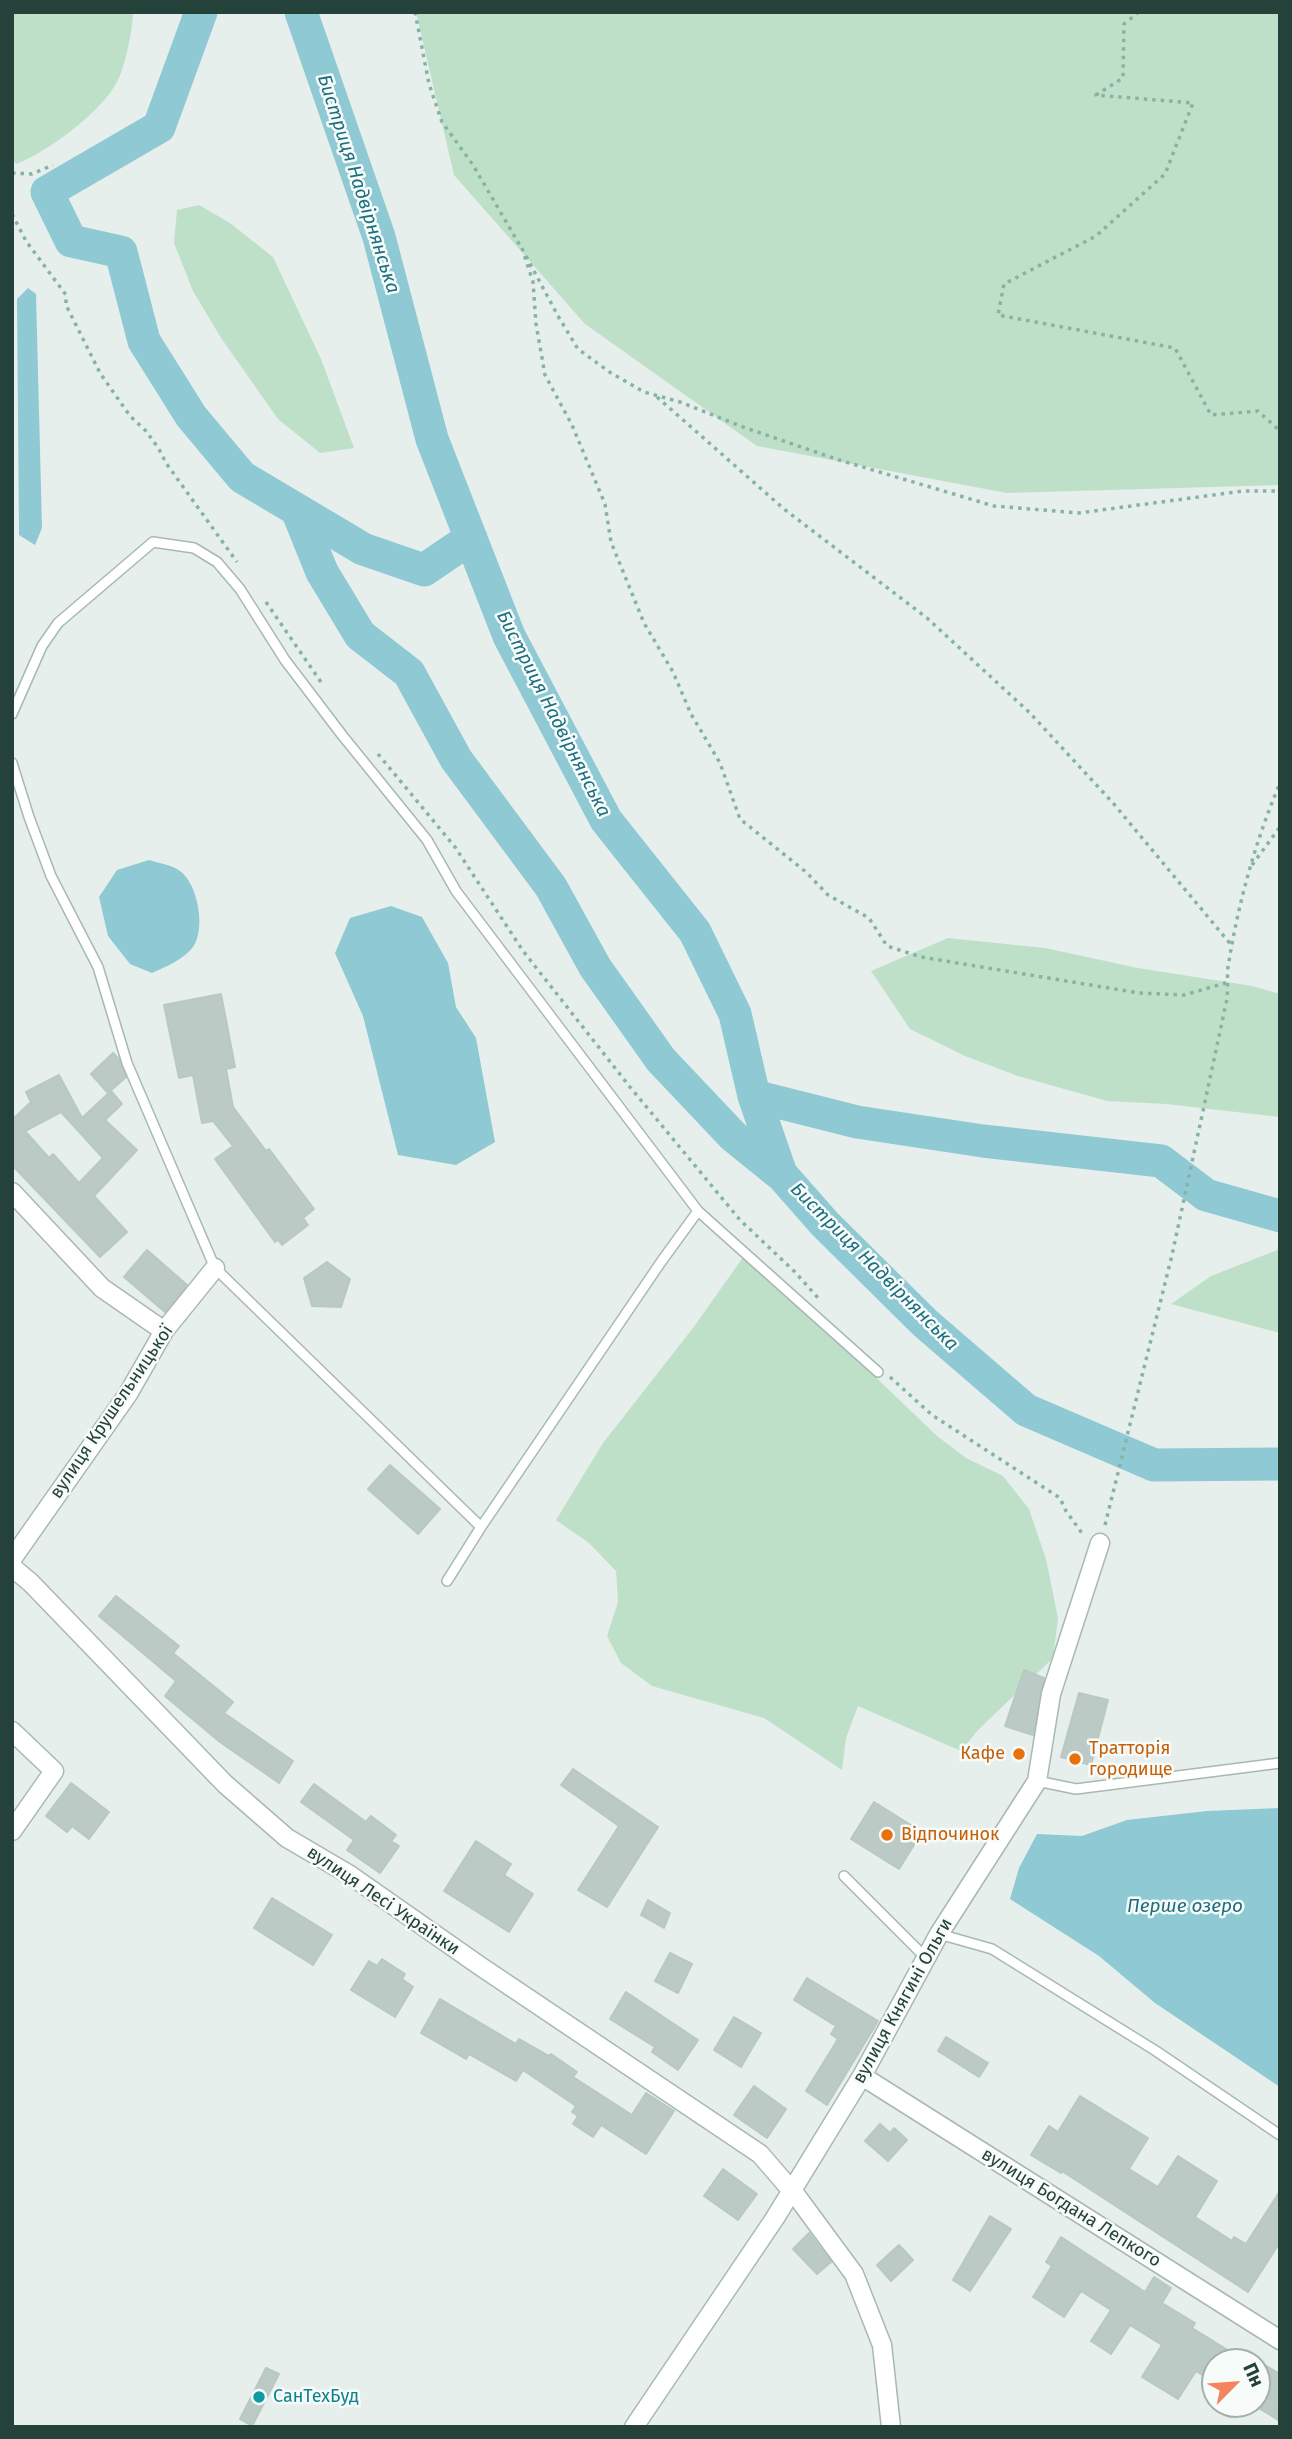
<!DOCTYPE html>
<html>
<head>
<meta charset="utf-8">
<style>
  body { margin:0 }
  #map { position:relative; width:1292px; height:2439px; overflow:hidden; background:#e6efeb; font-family:"Fira Sans",sans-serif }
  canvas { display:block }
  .frame { position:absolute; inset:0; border:14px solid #24423a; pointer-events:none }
  .north { position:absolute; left:1201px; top:2348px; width:70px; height:70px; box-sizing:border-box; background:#f7fbf9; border:2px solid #a3b1ad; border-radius:50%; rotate:65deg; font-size:19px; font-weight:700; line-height:28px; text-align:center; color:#24423a }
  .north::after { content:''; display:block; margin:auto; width:24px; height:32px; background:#f4845f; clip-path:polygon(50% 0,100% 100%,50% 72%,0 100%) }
</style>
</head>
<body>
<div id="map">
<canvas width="1292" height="2439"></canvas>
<div class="frame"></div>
<div class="north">Пн</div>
</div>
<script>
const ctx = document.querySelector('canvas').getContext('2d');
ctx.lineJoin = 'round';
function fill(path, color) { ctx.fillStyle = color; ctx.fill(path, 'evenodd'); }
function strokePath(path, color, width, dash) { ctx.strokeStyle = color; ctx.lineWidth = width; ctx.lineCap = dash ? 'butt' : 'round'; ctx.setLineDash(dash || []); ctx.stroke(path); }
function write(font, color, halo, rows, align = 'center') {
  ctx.font = font + ' "Fira Sans",sans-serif'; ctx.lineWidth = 5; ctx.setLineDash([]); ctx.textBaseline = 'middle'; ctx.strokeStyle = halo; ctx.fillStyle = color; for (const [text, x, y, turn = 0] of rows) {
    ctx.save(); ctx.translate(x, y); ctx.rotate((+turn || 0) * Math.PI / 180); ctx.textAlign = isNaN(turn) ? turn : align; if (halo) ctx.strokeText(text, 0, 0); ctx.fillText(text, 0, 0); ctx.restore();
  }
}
fill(new Path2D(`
  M12,12h121c0,16 -8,56 -16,70 -16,30 -69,70 -101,82l-4,-6z
  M416,12h864v473l-273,8 -250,-47 -172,-122 -131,-149z
  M199,205l31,18 43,34 48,102 33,89 -34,5 -42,-34 -57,-81 -28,-47 -19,-48 3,-33z
  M948,938l97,10 93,20 114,18 28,8v123l-114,-13 -59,-3 -89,-25 -53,-20 -55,-27 -39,-58z
  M1280,1249v84l-109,-29 40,-28z
  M746,1253l191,183 29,22 37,18 26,33 17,50 12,59 -5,40 -75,72 -17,21 -103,-45 -12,32 -4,32 -78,-52 -112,-32 -31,-23 -14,-27 11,-34 -2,-31 -27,-28 -33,-23 47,-77 90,-115z`), '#bfe0c8');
fill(new Path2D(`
  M28,288l8,6 6,234 -7,17 -16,-10 -2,-236z
  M149,860c9,3 24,5 31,11 18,13 26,58 13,76 -10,13 -26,19 -41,26l-22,-9 -22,-28 -9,-39 18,-27z
  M391,906l31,11 26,46 8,44 20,31 19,104 -39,23 -58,-10 -35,-139 -28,-63 15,-35z
  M1280,1808v279l-125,-84 -56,-47 -89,-57 9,-31 18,-34 45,2 45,-16 80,-9z`), '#8ec9d4');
strokePath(new Path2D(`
  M201,12l-42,115 -112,65 24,49 50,11 23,89 47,75 51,61 121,72 61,21 47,-32
  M301,12l78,225 53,202 77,197 97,184 89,112 40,82 19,82 27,78 44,50 100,99 101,87 128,55 126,-1
  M297,510l25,62 38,63 49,38 47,86 95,128 44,80 66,93 72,76 47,38
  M754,1096l103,26 126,19 178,20 45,34 74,21`), '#8ec9d4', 33);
const building = new Path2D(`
  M221,994l14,73 -9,2 7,38 33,44 3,-2 45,60 -11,9 5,7 -26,20 -4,-5 -3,2 -60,-83 18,-13 -20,-25 -11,2 -9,-48 -14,3 -15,-73z
  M113,1053l5,5 8,19 -18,16 -17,-19z
  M59,1075l23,43 29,-27 11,13 -17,16 32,30 -43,46 33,36 -27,25 -88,-92v-48l2,1 17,-16 -5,-10zM61,1112l42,46 -24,25 -26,-29 -4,4 -24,-27z
  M147,1250l40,35 -22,27 -41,-35z
  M327,1262l23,17 -9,28 -29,-1 -8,-28z
  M390,1465l50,44 -22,25 -50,-45z
  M116,1596l63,50 -6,7 60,49 -9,11 69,48 -14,22 -59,-41 -55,-46 11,-15 -77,-65z
  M1024,1670l20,8 -11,57 -28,-9z
  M1079,1693l29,7 -17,65 -30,-8z
  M573,1769l85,58 -51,80 -29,-17 41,-64 -58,-41z
  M71,1783l38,29 -20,27 -17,-13 -5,6 -21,-16z
  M314,1784l52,38 5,-6 25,19 -5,6 8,5 -19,27 -33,-23 7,-10 -53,-38z
  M874,1802l48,30 -23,37 -48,-30z
  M476,1841l35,23 -7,11 29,19 -24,38 -65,-41z
  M272,1898l60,37 -19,30 -59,-37z
  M648,1900l22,13 -6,15 -23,-13z
  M670,1953l22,11 -14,29 -23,-12z
  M382,1959l23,15 -3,5 11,8 -18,30 -44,-27 18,-29 8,5z
  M807,1978l71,43 -51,84 -21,-14 32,-52 -7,-5 5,-8 -42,-26z
  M626,1992l72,48 -20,30 -26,-18 3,-5 -45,-28z
  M440,1999l76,45 3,-5 30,17 2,-2 26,18 -4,5 59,38 14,-22 28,18 -28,43 -45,-29 -8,12 -20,-13 5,-8 -6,-4 4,-6 -53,-36 -7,11 -47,-27 -3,5 -45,-26z
  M734,2017l27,16 -20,34 -27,-17z
  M946,2037l42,26 -9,14 -41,-26z
  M754,2086l32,23 -19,29 -33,-23z
  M1080,2096l68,42 -19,31 29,18 20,-31 39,25 -22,36 37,24 2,-4 12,7 34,-53v51l-32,50 -186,-121 -1,2 -30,-18 18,-29 9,6z
  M880,2124l10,9 4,-5 13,12 -19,21 -23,-20z
  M723,2169l34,25 -19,26 -34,-24z
  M990,2216l21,13 -41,62 -17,-11z
  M809,2233l22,29 -14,12 -24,-25z
  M1061,2237l84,55 9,-15 17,11 -9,15 33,20 -3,5 55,34h-32v21l-19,-12 -18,28 -36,-22 20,-32 -32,-20 -19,29 -20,-13 20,-31 -30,-19 -17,26 -31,-20 19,-31 -6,-4z
  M899,2245l14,15 -22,21 -14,-16z
  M1263,2364l17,10v47l-23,-14v-34z
  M266,2368l13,6 -27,52 -12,-7z`);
fill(building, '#bbcac4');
strokePath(building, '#b8c9c2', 2);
const service = new Path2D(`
  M12,714l30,-68 16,-23 95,-81 41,6 23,14 23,27 45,71 57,75 85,105 29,51 242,320 180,161
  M12,763l17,54 22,59 47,91 29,96 88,205 266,259
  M447,1581l34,-54 180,-265 37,-51
  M1037,1781l39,8 204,-26
  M844,1876l83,83
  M939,1934l53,15 164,102 124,84`);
const minor = new Path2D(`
  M12,1192l90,96 62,43
  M12,1559l116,-165 36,-63 51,-63
  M12,1567l19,16 194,201 62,54 63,37 130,91 280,188 38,44 56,76 28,71 9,82
  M12,1731l42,40 -42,60
  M862,2076l418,264
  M634,2427l141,-209 87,-142 77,-142 98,-153 14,-87 49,-151`);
strokePath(service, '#a8b8b2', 12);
strokePath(minor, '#a8b8b2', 21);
strokePath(new Path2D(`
  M415,12l14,72 13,38 31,43 49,84
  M1139,12l-15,12 -1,54 -27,17 97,8 -28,71 -69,62 -92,48 -6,31 177,33 36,67 47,-4 22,20
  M12,173l20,1 21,-9
  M12,214l14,27 40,54v10l34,68 30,43 16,15 13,18 7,14 71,99
  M522,248l11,34 3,42 9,51 27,50 33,79 6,38 33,81 29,49 18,42 29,49 20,56 66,53 22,23 41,23 18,28 34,11 218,36 45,2 45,-13
  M526,256l32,60 20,33 33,24 33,19 36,10 63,25 96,33 155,46 85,7 164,-22h37
  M657,397l127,112 143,109 103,95 83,90 120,144
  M266,602l57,83
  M378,754l77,93 68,104 107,136 110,133 55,52 24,27
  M1252,865l28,-38
  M890,1377l42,38 128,83 6,13 18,25
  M1105,1525l67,-270 55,-256c1,-11 0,-22 1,-32 10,-63 27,-125 52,-184`), '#86b3a5', 3.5, [3.5, 5]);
strokePath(service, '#fff', 9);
strokePath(minor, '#fff', 18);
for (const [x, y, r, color] of [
  [1019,1754,7,"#e8710a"],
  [1075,1759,7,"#e8710a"],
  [887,1835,7,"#e8710a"],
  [259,2397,7,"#0f9aa8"]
]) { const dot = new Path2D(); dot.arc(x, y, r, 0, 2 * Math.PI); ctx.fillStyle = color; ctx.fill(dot); strokePath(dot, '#f7fbf9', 2.5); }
write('18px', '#24423a', '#f7fbf9', [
  ["вулиця Крушельницької",112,1412,-56],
  ["вулиця Лесі Українки",383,1901,34],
  ["вулиця Княгині Ольги",903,2001,-61],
  ["вулиця Богдана Лепкого",1071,2208,32]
]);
write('18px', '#c56008', '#f7fbf9', [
  ["Тратторія",1089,1749],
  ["городище",1089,1770],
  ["Кафе",1005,1754,"right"],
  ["Відпочинок",901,1835]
], 'left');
write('18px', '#0d838f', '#f7fbf9', [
  ["СанТехБуд",273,2397]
], 'left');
write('italic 19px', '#1c6f80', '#f7fbf9', [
  ["Бистриця Надвірнянська",358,184,72],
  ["Бистриця Надвірнянська",553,714,63],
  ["Бистриця Надвірнянська",874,1267,45],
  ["Перше озеро",1185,1907]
]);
</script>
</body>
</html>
